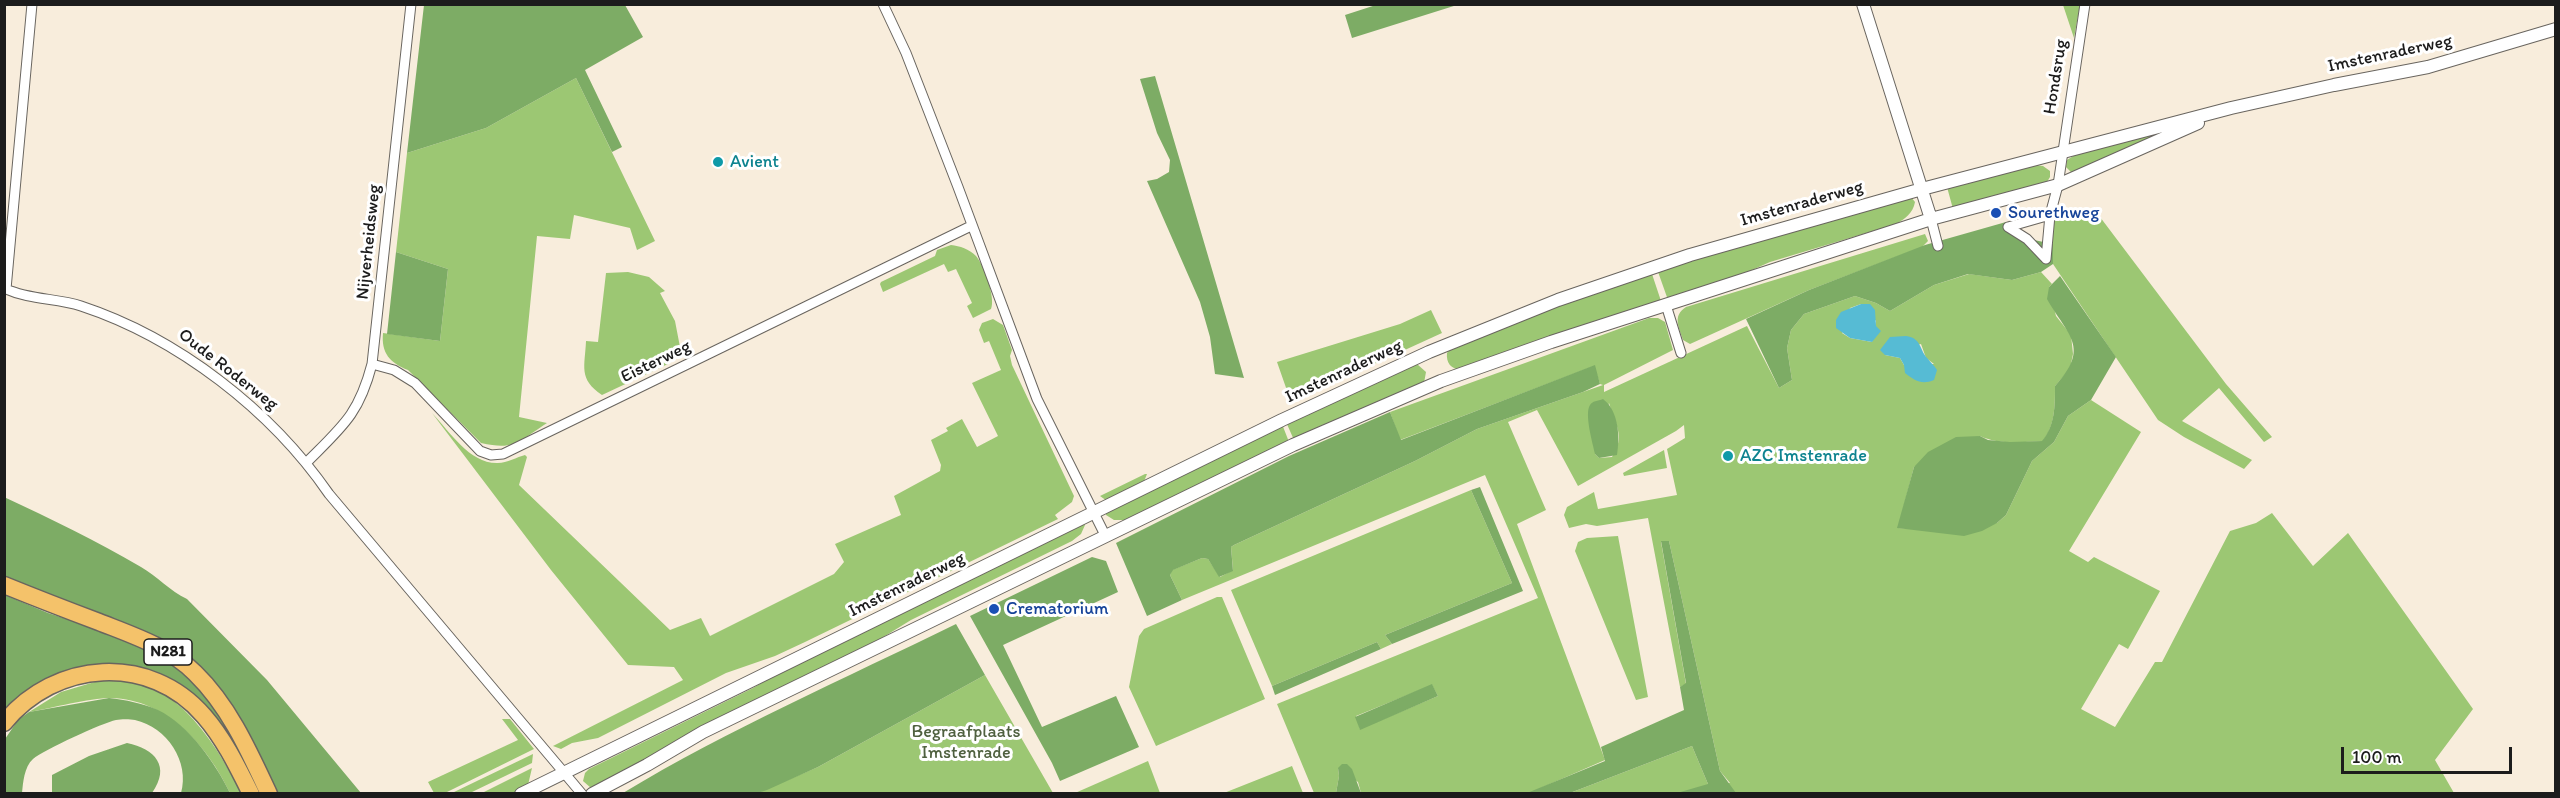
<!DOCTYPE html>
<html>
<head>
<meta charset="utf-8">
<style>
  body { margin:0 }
  #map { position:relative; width:2560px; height:798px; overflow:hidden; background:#f8eddc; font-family:Itim,sans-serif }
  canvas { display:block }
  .frame { position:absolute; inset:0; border:6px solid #1c1c1c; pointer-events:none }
  .scale { position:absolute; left:2341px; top:747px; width:171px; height:27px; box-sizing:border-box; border:3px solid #1c1c1c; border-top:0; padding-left:8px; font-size:18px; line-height:21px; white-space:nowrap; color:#1c1c1c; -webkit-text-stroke:4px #fff; paint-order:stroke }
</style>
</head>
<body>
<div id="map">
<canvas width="2560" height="798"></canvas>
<div class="frame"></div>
<div class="scale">100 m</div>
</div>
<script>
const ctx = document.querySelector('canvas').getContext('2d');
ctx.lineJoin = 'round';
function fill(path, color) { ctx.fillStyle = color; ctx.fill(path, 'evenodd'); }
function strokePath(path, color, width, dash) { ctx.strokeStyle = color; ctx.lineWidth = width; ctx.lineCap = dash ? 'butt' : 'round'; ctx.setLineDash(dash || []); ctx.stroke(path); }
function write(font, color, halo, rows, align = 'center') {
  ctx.font = font + ' Itim,sans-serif'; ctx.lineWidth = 6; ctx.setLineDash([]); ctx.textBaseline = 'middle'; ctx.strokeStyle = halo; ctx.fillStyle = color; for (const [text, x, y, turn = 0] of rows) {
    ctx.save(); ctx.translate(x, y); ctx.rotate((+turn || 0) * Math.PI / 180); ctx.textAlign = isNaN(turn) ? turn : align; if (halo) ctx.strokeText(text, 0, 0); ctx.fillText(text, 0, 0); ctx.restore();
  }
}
fill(new Path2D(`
  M2063,5h17l-6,33z
  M576,78l79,163 -18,9 -7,-22 -56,-13 -4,24 -33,-3 -18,181 28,6c-28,18 -31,28 -66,20l-73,-73c-18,-7 -27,-17 -25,-37l57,8 8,-72 -52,-17 11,-99 79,-25z
  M2152,135l1,1 -11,6 -66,30h-5l-5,-5 1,-7 8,-5z
  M2035,165l8,1 7,5v6l-3,5 -94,27 -6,-22z
  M1911,197l4,5c-2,11 -10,17 -19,22l-126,38 -45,20 -57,18 -11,-31z
  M2094,209l132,175 46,53 -8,5 -45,-54 -37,33 70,39 -8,9 -60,-32 -26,-17 -105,-156 -1,-38 5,-10 14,1z
  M1925,234l3,7 -6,6 -113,43 -119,54 -7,-4c-4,-13 -11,-24 3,-33z
  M951,245c9,1 18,4 25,11 8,9 20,42 15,53l-18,9 -6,-12 5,-3 -16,-34 -8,3 -4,-8 -61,28 -3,-8 1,-2 54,-26 2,-6z
  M1651,271l10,30 -200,69c-10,-1 -15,-7 -14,-17l6,-8z
  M628,272l21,5 16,14 -5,2 15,28 5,26 -10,16 -68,32c-24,-16 -17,-29 -16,-54l12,1 8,-69z
  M2041,272l11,12 -3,3 7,29 15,19 2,19 -3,15 -15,17c0,20 0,39 -12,55 -21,1 -44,4 -63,-5l-66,31 -16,61 20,1 79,-6 9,-8 26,-54 22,-19 14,-26 23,-16 50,32 -72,119 19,11 6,-5 66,34 -32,58 -9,-5 -38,65 34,18 40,-65h7l68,-131 26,-8 16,-10 41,53 35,-33 125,176 -38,51 19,33h-884l122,-47 16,38 22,-1 -10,-12 -51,-230 -8,1 25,142 -6,3 -32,-169 -51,8 -11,-2 -17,4 -5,-13 3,-8 27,-15 4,17 79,-14 -10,-46 18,-11 -1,-13 -8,6 -98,55 -41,-76 -29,12 38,88 -29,14 88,236 -78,34 -166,-1 -3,-11 -20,-14 1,8 -3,17h-22l-37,-89 261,-106 -53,-123 -303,125 -12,-25 2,-5 30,-12 6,1 12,18 13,-7 -2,-23 3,-2 181,-84 62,-32 126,-44 -3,-1 -6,-18 -194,74 -10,-28 259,-94h9l7,4 8,28 -69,35v7l143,-66 32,62 13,-8 -5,-32 4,-18 13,-16 51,-18 21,7 14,8 44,-26 35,-11 43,6zM1861,304l15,17 -4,21 -22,-4 -8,-5 8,-25zM1921,344l5,14 8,6 -30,1 -4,-7 -15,-3zM1609,403c6,21 17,33 3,54l-13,1 -4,-4zM1432,685l6,11 -78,33 -4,-13z
  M1431,310l11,23 -151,69 -14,-40 123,-38z
  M993,319l10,6 9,25 -2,6 2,9 62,131 -2,6 -17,13 3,4 -253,123 -30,14 -49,17 -128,65 -26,5 -11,6 -8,-3 130,-66 -9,-13 -46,-2 -77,-95 -119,-157c18,19 38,51 66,50 9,0 19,-6 27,-8l2,2 -8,28 151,145 31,-12 9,18 124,-62 10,-12 -9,-18 66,-29 -7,-19 46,-25 1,-6 -10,-25 17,-9 -2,-3 16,-9 15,28 21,-11 -26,-53 29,-13 -12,-29 -5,2 -5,-13 3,-7z
  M1417,364l9,8 -2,11 -130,57 -8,-18z
  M1282,424l7,18 -162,78h-13l-8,-5v-3z
  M1664,450l3,18 -43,8 -1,-3z
  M1145,474h2l-4,10 -36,17 -7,-5z
  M1471,490l41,93 -127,52 7,9 -11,5 -4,-7 -105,44 -41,-96z
  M1083,523l2,2 -4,9 -9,7 -161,79 -47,29 -273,139 -8,-7 2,-8 4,-4 164,-81 46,-27z
  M1618,536l30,161 -12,3 -61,-149 3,-9 9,-4z
  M1217,597h5l43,102 -109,47 -27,-59 10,-51 5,-7z
  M985,675l68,118 -298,1 63,-27z
  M98,681c10,0 22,-2 33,0 51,8 89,69 110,112h-11c-22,-47 -64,-94 -119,-95 -23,0 -58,10 -82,14l32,-20z
  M502,719h8l24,30 -89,44h-11l-6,-11 90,-42z
  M533,754l-1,9 -62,30h-18z
  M1148,761l12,32h-85z
  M1292,766l11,27h-79l5,-2z
  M532,768l-4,17 -14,8 -34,1z`), '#9cc773');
fill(new Path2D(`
  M1379,4h78v1l-105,33 -7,-23z
  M424,5h201l18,32 -58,33 37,77 -10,5 -36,-74 -90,50 -79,25z
  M1155,76l89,302 -29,-4 -5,-37 -10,-35 -53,-121 10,-2 12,-7 1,-12 -13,-27 -17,-54z
  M2006,222l9,14 38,8v20l-12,8 -29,8 -44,-6 -34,11 -44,26 -14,-8 -21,-7 -51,18 -13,16 -4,18 5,32 -13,8 -33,-69 63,-29 116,-45z
  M396,252l52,17 -8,72 -53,-7z
  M2060,276l56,81 -25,43 -23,16 -14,26 -22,19 -26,54 -9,8 -15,8 -18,5 -67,-8 17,-61 14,-15 28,-15 24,-1 8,4 22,2 32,-1c13,-15 13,-35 13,-55 36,-39 13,-50 -8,-87l2,-12z
  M1595,365l5,19 -17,8 -106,37 -62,32 -181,84 -3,2 2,24 -14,6 -11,-18 -6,-1 -29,12 -3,5 12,25 -35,16 -31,-73 173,-87 101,-44 11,28z
  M1603,399c16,12 17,38 14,56l-18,3 -4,-4c-2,-10 -11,-40 -5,-49 2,-4 8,-4 13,-6z
  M1480,487l43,104 -131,53 -7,-9 127,-52 -41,-93z
  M4,497c47,22 93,44 137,70 16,9 29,24 46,32l80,81 94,113h-87l-69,-119 -200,-96z
  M1661,541h8l51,230 16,22h-59l31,-9 -16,-38 -122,47h-43l78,-32 -4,-14 83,-37 -4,-23 6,-4z
  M1092,557l14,4 12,31 -115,53 39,82 74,-31 23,51 -79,34 -8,-18 -82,-147z
  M5,595l43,18 80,26 44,22 38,37 54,95h-9l-90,-116 -27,-9 -27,-3 -106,50z
  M956,624l29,51 -167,92 -51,23 -12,4 -132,-1c106,-64 221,-114 333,-169z
  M1377,642l4,7 -106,46 -3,-9z
  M1432,684l6,12 -78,34 -5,-13z
  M109,698c17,2 33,5 49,12 31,15 58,54 72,83h-49c9,-31 -14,-66 -46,-73 -5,-1 -14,-1 -19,0 -14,3 -72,30 -83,39 -9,8 -10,24 -11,34l-17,1v-55l13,-19 11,-8z
  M127,743c28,6 44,23 25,50h-100v-18l37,-19z
  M1342,764h5l5,5 9,24h-25l3,-17 -1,-8z`), '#7dac65');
fill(new Path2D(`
  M1861,304h9l5,6 1,16 5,5 -9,11 -22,-4 -14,-10v-8l5,-8z
  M1906,336c16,2 13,14 22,23 3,4 6,6 9,11l-3,10c-12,5 -19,1 -29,-7l-1,-8 -4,-7 -15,-3 -5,-5 10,-13z`), '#56bbd4');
const minor = new Path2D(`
  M32,4l-26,285c24,11 51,9 75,17 97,32 190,104 248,188l253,300
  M883,4l23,49 52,134 79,212 68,136
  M1931,219l7,27
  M2008,227l19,12 19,20
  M2008,227l42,-12
  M2046,259l4,-44 8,-30 27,-181
  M1666,305l15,48
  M372,364l22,6 21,13 65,68 11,4 12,-1 468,-228
  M307,462c36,-36 52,-48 65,-98l39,-360`);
const tertiary = new Path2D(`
  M1863,4l68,215
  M521,794l761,-374 147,-68 129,-52 132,-45 232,-66 309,-81 103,-23 94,-18 128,-38
  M592,794l55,-29 56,-33 590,-287 148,-64 110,-39 380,-123 127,-34 140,-62`);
const trunk = new Path2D(`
  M4,585c32,13 63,25 95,37 33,13 70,25 96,51 34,33 54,78 74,121
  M4,723c51,-63 146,-70 200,-7 20,23 33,50 47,78`);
strokePath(minor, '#69655f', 11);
strokePath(tertiary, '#69655f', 14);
strokePath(trunk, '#69655f', 19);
strokePath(minor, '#fff', 9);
strokePath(tertiary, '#fff', 12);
strokePath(trunk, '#f4c26a', 16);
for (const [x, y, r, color] of [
  [718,162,6,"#0f9aa8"],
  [1996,213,6,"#1a4fb4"],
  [1728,456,6,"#0f9aa8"],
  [994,609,6,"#1a4fb4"]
]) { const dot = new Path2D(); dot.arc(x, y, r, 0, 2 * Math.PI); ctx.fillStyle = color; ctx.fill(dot); strokePath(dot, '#fff', 2); }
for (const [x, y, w] of [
  [168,652,48]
]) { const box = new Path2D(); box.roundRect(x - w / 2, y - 13, w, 26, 4.5); ctx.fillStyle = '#fff'; ctx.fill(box); strokePath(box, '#1c1c1c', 1.5); }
write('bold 16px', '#1c1c1c', null, [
  ["N281",168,652]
]);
write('18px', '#1c1c1c', '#fff', [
  ["Imstenraderweg",2390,54,-12],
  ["Hondsrug",2056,77,-81],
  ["Imstenraderweg",1802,204,-16],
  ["Nijverheidsweg",369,242,-84],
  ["Eisterweg",656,362,-26],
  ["Oude Roderweg",228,370,38],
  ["Imstenraderweg",1344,372,-25],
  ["Imstenraderweg",907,585,-26]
]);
write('18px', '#0d838f', '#fff', [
  ["Avient",730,162],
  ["AZC Imstenrade",1740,456]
], 'left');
write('18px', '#164399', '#fff', [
  ["Sourethweg",2008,213],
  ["Crematorium",1006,609]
], 'left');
write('18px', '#4f603f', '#fff', [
  ["Begraafplaats",966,732],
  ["Imstenrade",966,753]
]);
</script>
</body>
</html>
